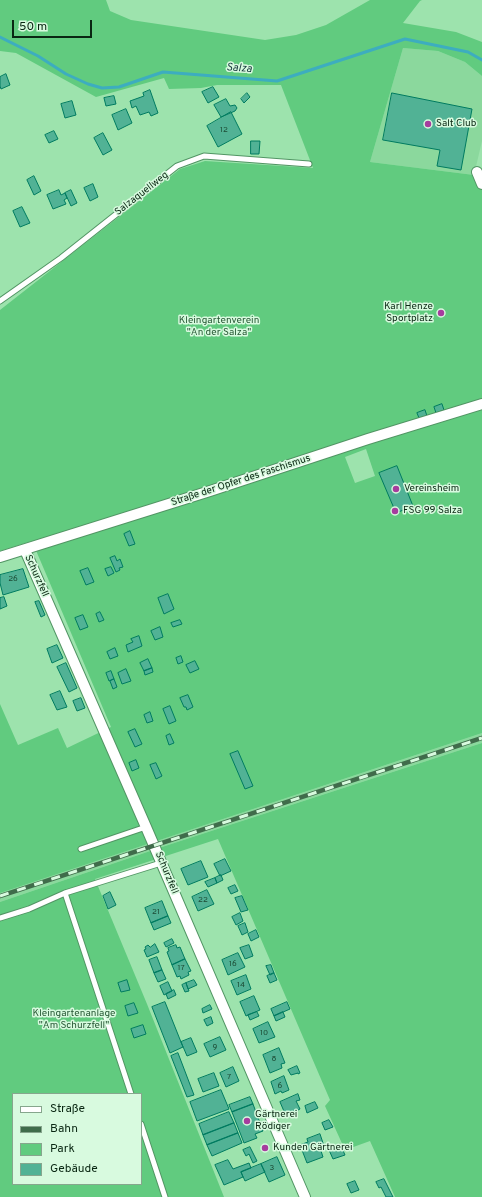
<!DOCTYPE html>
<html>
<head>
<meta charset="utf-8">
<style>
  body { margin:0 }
  #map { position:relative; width:482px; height:1197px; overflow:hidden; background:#9de3ad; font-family:Overpass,sans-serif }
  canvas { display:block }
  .legend { position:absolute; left:12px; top:1093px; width:130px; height:92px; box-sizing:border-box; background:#d8fadf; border:1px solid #86a68d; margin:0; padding:5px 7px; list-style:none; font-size:12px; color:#0a2713 }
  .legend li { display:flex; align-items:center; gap:8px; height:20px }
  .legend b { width:20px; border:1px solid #86a68d }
  .scale { position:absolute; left:12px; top:20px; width:80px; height:18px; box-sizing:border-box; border:2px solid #0a2713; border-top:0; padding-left:5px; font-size:12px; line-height:14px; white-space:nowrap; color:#0a2713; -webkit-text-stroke:3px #d8fadf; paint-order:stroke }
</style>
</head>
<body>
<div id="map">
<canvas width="482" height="1197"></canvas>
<ul class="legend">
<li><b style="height:5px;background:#fff"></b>Straße</li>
<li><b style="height:5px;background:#406c4b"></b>Bahn</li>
<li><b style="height:11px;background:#61cb7f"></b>Park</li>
<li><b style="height:11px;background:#51b295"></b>Gebäude</li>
</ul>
<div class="scale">50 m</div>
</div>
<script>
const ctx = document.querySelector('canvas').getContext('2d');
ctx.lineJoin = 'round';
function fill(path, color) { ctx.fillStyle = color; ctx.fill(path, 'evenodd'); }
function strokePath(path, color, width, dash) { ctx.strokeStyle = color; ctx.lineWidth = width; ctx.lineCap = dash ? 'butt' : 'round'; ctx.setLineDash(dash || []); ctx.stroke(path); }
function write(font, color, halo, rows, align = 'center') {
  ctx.font = font + ' Overpass,sans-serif'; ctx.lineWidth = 3; ctx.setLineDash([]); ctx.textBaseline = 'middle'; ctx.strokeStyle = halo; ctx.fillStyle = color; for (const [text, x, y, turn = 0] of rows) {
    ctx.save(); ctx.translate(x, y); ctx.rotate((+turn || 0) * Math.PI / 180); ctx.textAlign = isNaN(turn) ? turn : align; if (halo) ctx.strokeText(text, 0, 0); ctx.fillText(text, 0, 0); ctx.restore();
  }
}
fill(new Path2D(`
  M403,48l35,3 27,11 17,14v65l-8,34 -104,-13z
  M482,733v10l-320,104 -162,55v-9z`), '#8bd89d');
fill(new Path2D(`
  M0,0h106l4,11 21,9 134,20 31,-5 30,-10 44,-25h52l-2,1 -17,22 53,9 26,10v34l-17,-14 -27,-11 -35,-3 -33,114 104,13v6l8,-7v559l-482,160v-189l18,41 40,-17 9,20 44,-21 -79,-186 -32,10v-241l180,-141 25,-8 108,7 -32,-83h-64l-16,3 -32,1 -5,-11 -68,19 -80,-44 -16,-2zM366,449l9,27 -20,7 -10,-26z
  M482,743v454h-87l-25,-56 -25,9 -20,-44 5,-6 -112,-261 -123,40 52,125 77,193h-224v-295l162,-55zM13,1094h128v90h-128z`), '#61cb7f');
strokePath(new Path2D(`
  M0,37l38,19 28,18 22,10 14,4 17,-1 44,-15 114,9 128,-42 63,13 14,8`), '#3dadbf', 3);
const building = new Path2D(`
  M6,74l4,11 -9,4 -1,-3v-9z
  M213,87l6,10 -11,6 -6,-11z
  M150,90l8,23 -7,3 -2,-4 -9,3 -4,-9 -4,2 -2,-7 14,-5 -1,-3z
  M247,93l3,4 -6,6 -3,-4z
  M392,93l80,16 -11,61 -24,-4 3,-16 -57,-10z
  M114,96l2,8 -10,2 -2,-8z
  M226,99l4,7 5,-1 2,3 -2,3 -14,6 -7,-12z
  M72,101l4,14 -11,3 -4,-14z
  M126,109l6,14 -14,7 -6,-15z
  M231,112l11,22 -24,13 -11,-21z
  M54,131l4,8 -9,4 -4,-8z
  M103,133l9,17 -9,5 -9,-17z
  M251,141h9l-1,13h-8z
  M34,176l7,15 -7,4 -7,-15z
  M93,184l5,13 -8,4 -6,-13z
  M59,190l2,5 4,-2 2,5 -3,2 2,4 -13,5 -6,-14z
  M71,190l6,13 -6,3 -6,-13z
  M22,207l8,16 -10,4 -7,-16z
  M442,404l2,6 -8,3 -2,-6z
  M425,410l2,6 -8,2 -2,-5z
  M397,466l16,40 -17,7 -17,-40z
  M130,531l5,13 -6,2 -5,-12z
  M115,556l2,5 3,-2 3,8 -4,1 1,2 -4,2 -6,-14z
  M111,567l3,6 -6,3 -3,-7z
  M88,568l6,14 -8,3 -6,-14z
  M23,569l6,18 -26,8 -3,-12v-8z
  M168,594l6,15 -10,5 -6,-16z
  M4,597l3,9 -7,3v-11z
  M39,601l6,14 -4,2 -6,-15z
  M100,612l4,8 -5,2 -3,-8z
  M83,615l5,12 -8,3 -5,-12z
  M180,620l2,4 -9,3 -2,-4z
  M160,627l3,10 -8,3 -4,-9z
  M139,636l3,10 -14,6 -2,-7 7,-3 -2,-3z
  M57,645l6,13 -11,5 -5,-14z
  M115,648l3,8 -8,3 -3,-7z
  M181,656l2,6 -5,2 -2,-6z
  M148,659l4,9 -8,3 -4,-8z
  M195,661l4,8 -9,4 -4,-8z
  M66,663l11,25 -8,4 -12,-25z
  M152,668l1,4 -8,3 -1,-4z
  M126,669l5,12 -9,3 -4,-11z
  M111,671l3,8 -5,2 -3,-8z
  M114,679l3,8 -4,2 -3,-8z
  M60,691l7,16 -10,3 -7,-15z
  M188,695l5,12 -6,3 -1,-3h-2l-4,-9z
  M81,698l4,10 -8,3 -4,-10z
  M170,706l6,15 -7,3 -6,-15z
  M150,712l3,9 -6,2 -3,-8z
  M135,729l7,15 -7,3 -7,-15z
  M170,734l4,9 -5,2 -3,-9z
  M238,751l15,35 -8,3 -15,-35z
  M136,760l3,8 -7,3 -3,-8z
  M156,763l6,13 -6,3 -6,-14z
  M225,859l6,12 -11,5 -6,-12z
  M201,861l7,16 -20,8 -7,-16z
  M221,875l2,5 -6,3 -2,-5z
  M215,878l2,5 -9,4 -3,-5z
  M235,885l3,6 -7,3 -3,-6z
  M207,890l7,14 -16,7 -6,-14z
  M110,892l6,13 -8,4 -5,-13z
  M242,896l6,14 -7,2 -6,-14z
  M162,901l6,15 -17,7 -6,-15z
  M240,913l3,8 -7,4 -4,-8z
  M168,916l3,7 -17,7 -3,-7z
  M245,923l3,9 -6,3 -4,-9z
  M256,930l3,7 -8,4 -3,-7z
  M172,939l2,4 -8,4 -2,-4z
  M155,944l4,8 -12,5 -3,-7 2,-1 -1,-2 3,-2 2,2z
  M176,945l1,3 3,-1 5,12 -13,6 -5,-13 2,-1 -1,-3z
  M249,945l4,11 -8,3 -5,-11z
  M238,953l7,14 -17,8 -6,-15z
  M157,957l5,13 -8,3 -5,-13z
  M185,959l6,12 -3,1 1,3 -8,4 -1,-3 -3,1 -5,-12z
  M271,965l3,8 -4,2 -4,-9z
  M162,970l4,9 -8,3 -4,-9z
  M274,973l3,7 -7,3 -3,-7z
  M246,975l5,14 -14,6 -6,-14z
  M127,980l3,10 -9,2 -3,-9z
  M194,980l3,5 -9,4 -2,-6z
  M168,982l4,9 -8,4 -4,-9z
  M186,983l3,8 -4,1 -3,-7z
  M174,990l2,5 -8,4 -2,-5z
  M254,996l6,14 -14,6 -6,-14z
  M165,1002l18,45 -13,6 -18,-46z
  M287,1002l3,7 -16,7 -3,-7z
  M134,1003l4,10 -10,3 -3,-10z
  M210,1005l2,4 -9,4 -1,-4z
  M257,1012l2,4 -9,4 -2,-5z
  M283,1012l2,5 -9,4 -2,-5z
  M211,1017l2,6 -6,3 -3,-6z
  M268,1022l7,15 -16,6 -6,-14z
  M143,1025l3,9 -12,4 -3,-9z
  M220,1037l6,13 -16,7 -6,-13z
  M191,1038l6,14 -10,4 -6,-14z
  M279,1048l6,15 -4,1 1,4 -12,5 -7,-18z
  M178,1053l16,42 -7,2 -16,-41z
  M297,1066l3,7 -2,1v-1l-7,2 -3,-5z
  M233,1067l6,14 -13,6 -6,-14z
  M214,1073l5,13 -16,6 -5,-13z
  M284,1076l5,14 -7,3 -1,-2 -6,3 -4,-12z
  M221,1090l8,19 -32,12 -7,-19z
  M298,1094l2,6 -4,1 4,8 -4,2v2l-5,2v-2l-5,3 -6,-14z
  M250,1097l3,7 -21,8 -3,-7z
  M315,1102l3,6 -11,5 -2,-7z
  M253,1104l10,27 -8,3 2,4 -13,5 -12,-31z
  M229,1112l5,11 -31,12 -4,-11z
  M329,1120l4,7 -8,3 -3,-7z
  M234,1123l4,10 -31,12 -4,-10z
  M238,1133l4,10 -30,13 -5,-11z
  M320,1134l4,12 -4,2 3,9 -16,6 -7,-18 8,-3 -1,-3z
  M341,1146l4,9 -12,4 -4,-9z
  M250,1147l7,14 -4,2 -4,-9 -3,2 -3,-6z
  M277,1157l8,18 -16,7 -8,-18z
  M228,1160l5,9 16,-6 2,5 -10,4 2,5 -19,8 -9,-20z
  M261,1164l4,8 -20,9 -4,-9z
  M384,1179l9,18h-7l-5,-10 -2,1 -3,-6z
  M355,1181l4,9 -8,3 -4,-9z`);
fill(building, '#51b295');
strokePath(building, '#007b60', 1);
const service = new Path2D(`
  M0,301l61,-43 116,-92 27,-10 105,8
  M81,849l65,-22
  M0,918l29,-9 36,-16
  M131,1094l-66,-201 96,-30
  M141,1124l24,73`);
const minor = new Path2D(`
  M477,172l5,12
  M25,550l121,277 159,370
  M0,557l210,-66 158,-52 114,-35`);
strokePath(service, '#529564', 7);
strokePath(minor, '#529564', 12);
strokePath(service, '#fff', 5);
strokePath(minor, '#fff', 10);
const rail = new Path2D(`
  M0,896l482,-158`);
strokePath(rail, '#406c4b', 4.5);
strokePath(rail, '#d8fadf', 3, [9]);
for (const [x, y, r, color] of [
  [428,124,4,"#a63d9e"],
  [441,313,4,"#a63d9e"],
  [396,489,4,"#a63d9e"],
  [395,511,4,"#a63d9e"],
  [247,1121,4,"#a63d9e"],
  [265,1148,4,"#a63d9e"]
]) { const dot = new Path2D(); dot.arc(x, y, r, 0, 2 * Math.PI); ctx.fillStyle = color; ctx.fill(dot); strokePath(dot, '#d8fadf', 1.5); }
write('8px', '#1c4a34', null, [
  ["12",224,130],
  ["26",13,579],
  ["22",203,900],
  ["21",156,912],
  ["16",233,964],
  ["17",181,968],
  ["14",241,985],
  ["10",264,1033],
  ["9",215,1047],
  ["8",274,1059],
  ["7",229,1077],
  ["6",280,1086],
  ["3",272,1168]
]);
write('10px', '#0a2713', '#d8fadf', [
  ["Salt Club",436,124],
  ["Karl Henze",433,307,"right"],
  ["Sportplatz",433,319,"right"],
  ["Vereinsheim",404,489],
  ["FSG 99 Salza",403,511],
  ["Gärtnerei",255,1115],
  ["Rödiger",255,1127],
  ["Kunden Gärtnerei",273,1148]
], 'left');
write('10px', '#0a2713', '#d8fadf', [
  ["Salzaquellweg",142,194,-38],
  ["Straße der Opfer des Faschismus",241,481,-18],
  ["Schurzfell",36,576,66],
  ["Schurzfell",166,873,67]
]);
write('10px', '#265734', '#d8fadf', [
  ["Kleingartenverein",219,321],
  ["\"An der Salza\"",219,333],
  ["Kleingartenanlage",74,1014],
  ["\"Am Schurzfell\"",74,1026]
]);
write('italic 11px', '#14363b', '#d8fadf', [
  ["Salza",239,69,4]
]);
</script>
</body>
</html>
